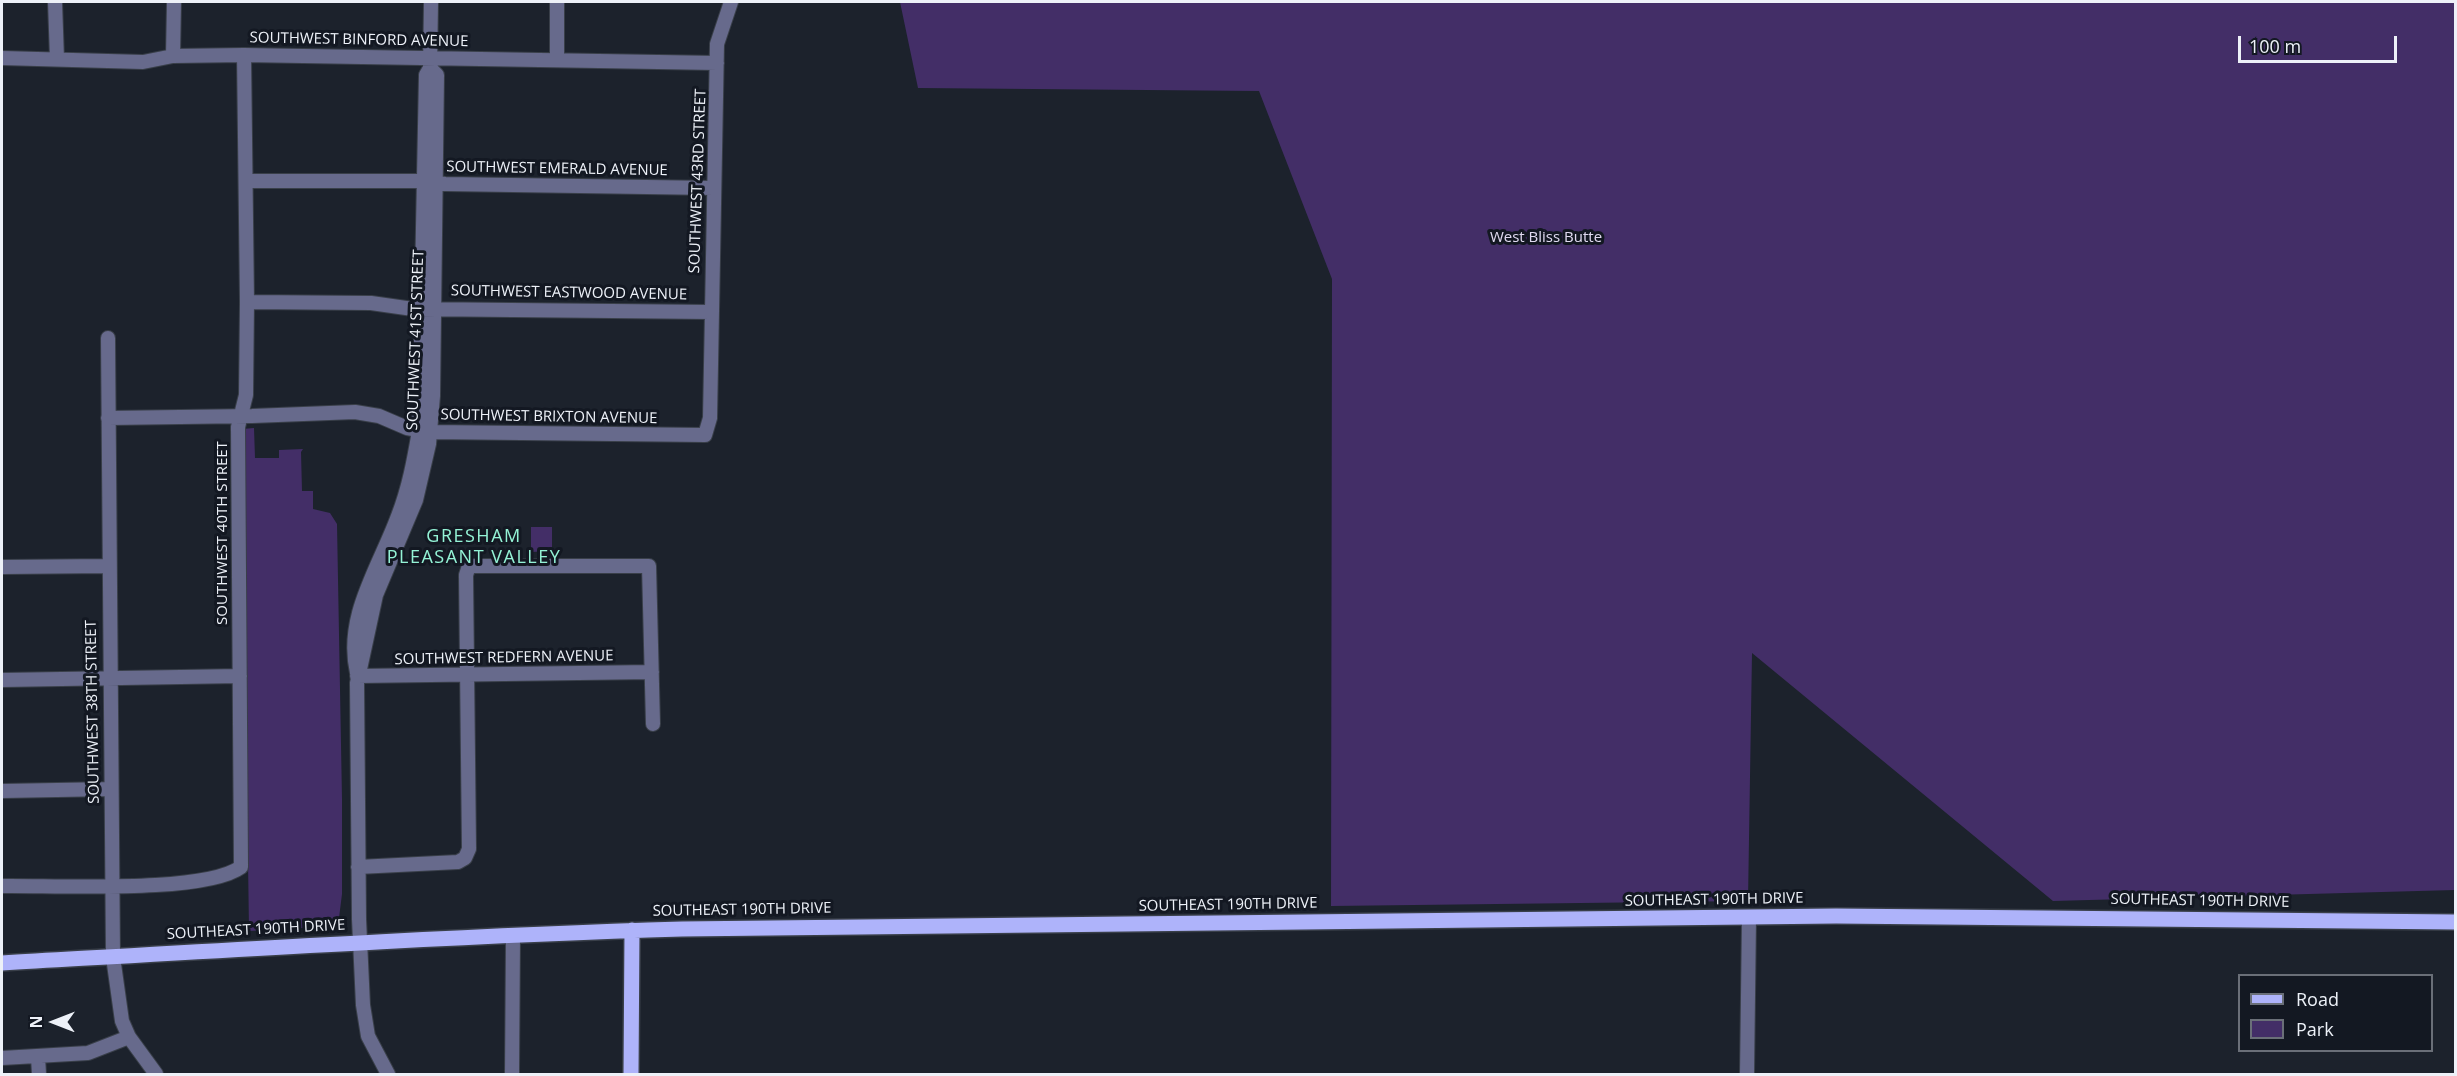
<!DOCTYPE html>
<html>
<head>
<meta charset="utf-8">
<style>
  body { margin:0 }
  #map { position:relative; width:2457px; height:1076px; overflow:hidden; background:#1c222c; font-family:"Open Sans",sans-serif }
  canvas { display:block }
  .frame { position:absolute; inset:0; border:3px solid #edf1f8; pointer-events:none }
  .legend { position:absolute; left:2238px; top:974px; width:195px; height:78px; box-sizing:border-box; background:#131822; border:2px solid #6a6f78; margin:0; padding:8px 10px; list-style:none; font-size:18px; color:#edf1f8 }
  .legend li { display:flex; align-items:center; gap:12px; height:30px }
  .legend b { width:30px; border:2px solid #6a6f78 }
  .north { position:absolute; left:24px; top:992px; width:60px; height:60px; -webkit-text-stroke:4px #131822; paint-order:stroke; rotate:270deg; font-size:16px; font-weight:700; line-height:24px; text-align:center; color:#edf1f8 }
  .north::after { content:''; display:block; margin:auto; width:21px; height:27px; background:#edf1f8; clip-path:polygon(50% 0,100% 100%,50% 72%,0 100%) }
  .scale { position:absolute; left:2238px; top:36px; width:159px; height:27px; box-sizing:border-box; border:3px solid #edf1f8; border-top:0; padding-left:8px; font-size:18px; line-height:21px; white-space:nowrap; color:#edf1f8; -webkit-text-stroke:4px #131822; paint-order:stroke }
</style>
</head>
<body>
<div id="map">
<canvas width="2457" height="1076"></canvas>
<div class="frame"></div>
<ul class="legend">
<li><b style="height:8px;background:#aeb3fa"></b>Road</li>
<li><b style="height:16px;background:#432e67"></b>Park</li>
</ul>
<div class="north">N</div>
<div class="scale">100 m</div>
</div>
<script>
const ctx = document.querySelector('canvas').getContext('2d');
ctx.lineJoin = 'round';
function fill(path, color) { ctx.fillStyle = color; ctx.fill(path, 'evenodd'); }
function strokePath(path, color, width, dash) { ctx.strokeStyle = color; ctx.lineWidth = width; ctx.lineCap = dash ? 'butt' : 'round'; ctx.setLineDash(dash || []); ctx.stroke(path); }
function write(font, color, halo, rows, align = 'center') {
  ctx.font = font + ' "Open Sans",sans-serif'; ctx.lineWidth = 6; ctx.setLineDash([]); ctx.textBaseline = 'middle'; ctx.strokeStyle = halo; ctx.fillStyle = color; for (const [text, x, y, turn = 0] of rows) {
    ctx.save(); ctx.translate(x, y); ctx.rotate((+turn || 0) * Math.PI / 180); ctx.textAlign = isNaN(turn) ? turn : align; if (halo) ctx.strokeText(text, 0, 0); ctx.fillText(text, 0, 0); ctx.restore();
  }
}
fill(new Path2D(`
  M900,2h1555v888l-402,11 -301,-248 -4,248 -417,5 1,-627 -73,-188 -341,-3z
  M254,428l1,30h24v-8l24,-1 -2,3 1,39h11v18l17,4 7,11 5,275v95l-4,32 -89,5 -7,-502z
  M531,527h21v24l-21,1z`), '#432e67');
const minor = new Path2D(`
  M55,2l2,57
  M173,56l1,-54
  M2,58l141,4 30,-6 71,-1 473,8
  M557,60v-58
  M246,181h178l21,3 268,4
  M247,302l124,1 42,6 298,3
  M108,338l5,619 9,64 7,16 27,37
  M108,418l144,-2 103,-4 24,4 28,12 23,4 275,3 5,-17 7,-374 14,-42
  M2,567l106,-1
  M357,673c-13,-57 22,-105 41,-157 11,-28 16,-56 21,-85l7,-356 4,-7 1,-66
  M357,676l295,-4
  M2,680l238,-4
  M2,791l109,-2
  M358,867l100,-5 7,-4 4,-9 -3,-274 3,-9h180l4,158
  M2,886c51,-1 202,8 239,-19l-3,-440 8,-32 1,-93 -3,-247
  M38,1057l1,17
  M2,1058l86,-5 41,-16
  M388,1074l-20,-38 -5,-31 -4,-86 -2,-236 19,-88 40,-95 13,-56 4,-48 4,-321 -7,-7
  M512,1074l1,-137
  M1747,1074l2,-156`);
const major = new Path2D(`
  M2,963c226,-13 453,-27 680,-34l1154,-13 620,6
  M631,1074l1,-144`);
strokePath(minor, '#393f49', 16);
strokePath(major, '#393f49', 18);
strokePath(minor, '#676a8c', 14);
strokePath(major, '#aeb3fa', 15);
write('15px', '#edf1f8', '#131822', [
  ["SOUTHWEST BINFORD AVENUE",359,40,1],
  ["SOUTHWEST EMERALD AVENUE",557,169,1],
  ["SOUTHWEST 43RD STREET",698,181,-88],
  ["SOUTHWEST EASTWOOD AVENUE",569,293,1],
  ["SOUTHWEST 41ST STREET",416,340,-88],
  ["SOUTHWEST BRIXTON AVENUE",549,417,1],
  ["SOUTHWEST 40TH STREET",223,533,-90],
  ["SOUTHWEST REDFERN AVENUE",504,658,-1],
  ["SOUTHWEST 38TH STREET",93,712,-91],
  ["SOUTHEAST 190TH DRIVE",1714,900,-1],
  ["SOUTHEAST 190TH DRIVE",2200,901,1],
  ["SOUTHEAST 190TH DRIVE",1228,905,-1],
  ["SOUTHEAST 190TH DRIVE",742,910,-1],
  ["SOUTHEAST 190TH DRIVE",256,930,-3]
]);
write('15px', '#e0daf0', '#131822', [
  ["West Bliss Butte",1546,238]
]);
ctx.letterSpacing = '1.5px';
write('18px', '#94f3d6', '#131822', [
  ["GRESHAM",474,537],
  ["PLEASANT VALLEY",474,558]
]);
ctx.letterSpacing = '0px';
</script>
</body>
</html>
